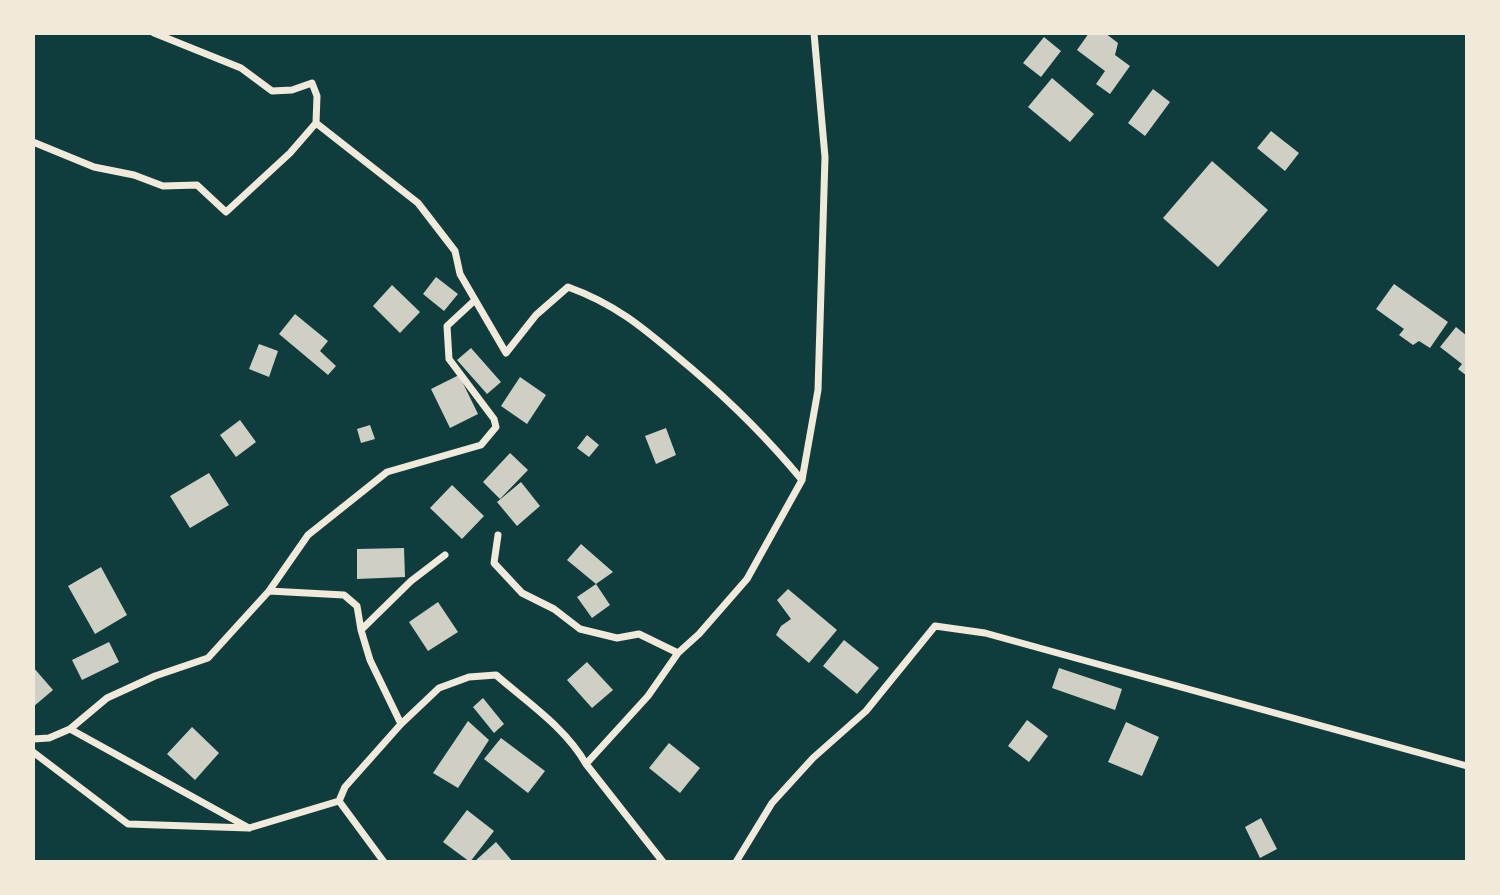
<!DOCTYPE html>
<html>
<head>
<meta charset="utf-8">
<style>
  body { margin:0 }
  #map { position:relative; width:1500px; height:895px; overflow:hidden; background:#0f3d3e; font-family:Quicksand,sans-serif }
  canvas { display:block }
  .frame { position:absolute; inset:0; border:35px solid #f1e9da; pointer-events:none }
</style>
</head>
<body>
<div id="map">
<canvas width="1500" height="895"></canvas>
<div class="frame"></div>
</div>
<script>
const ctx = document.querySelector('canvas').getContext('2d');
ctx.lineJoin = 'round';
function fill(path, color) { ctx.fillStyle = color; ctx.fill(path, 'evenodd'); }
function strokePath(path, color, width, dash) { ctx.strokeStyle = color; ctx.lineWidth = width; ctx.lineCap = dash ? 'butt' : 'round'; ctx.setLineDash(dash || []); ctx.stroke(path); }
fill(new Path2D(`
  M1089,33h16l13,10 -3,12 15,11 -20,28 -14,-10 9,-13 -28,-21z
  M1044,37l17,14 -20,26 -18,-14z
  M1052,78l42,36 -24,28 -42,-35z
  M1153,89l17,13 -25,34 -17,-13z
  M1271,131l28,22 -14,18 -28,-23z
  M1212,161l56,49 -50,57 -55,-49z
  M436,277l22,17 -14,17 -21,-17z
  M1394,284l54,38 -18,26 -11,-7 -6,4 -14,-10 5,-6 -28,-20z
  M392,285l28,27 -20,21 -27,-27z
  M295,314l33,27 -8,10 16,15 -8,9 -49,-41z
  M1456,327l11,9v40l-9,-7 4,-5 -22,-17z
  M259,344l19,7 -9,26 -20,-8z
  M471,348l30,34 -14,12 -30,-34z
  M459,375l19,39 -28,14 -19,-39z
  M520,377l26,18 -19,29 -26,-18z
  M240,420l16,22 -20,15 -16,-22z
  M370,425l5,14 -14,4 -4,-14z
  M666,428l10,27 -20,9 -11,-28z
  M587,435l12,10 -10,12 -12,-9z
  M510,453l18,17 -28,29 -17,-17z
  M209,473l20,32 -39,23 -20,-32z
  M521,482l19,24 -23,20 -20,-24z
  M452,485l32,31 -22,23 -32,-31z
  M581,544l32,28 -17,12 -29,-24z
  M404,548l1,29 -48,2v-30z
  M101,567l26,48 -32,19 -27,-48z
  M596,584l14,21 -18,13 -15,-21z
  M788,589l49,41 -28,33 -33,-28 5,-9 10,-7 -14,-19z
  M438,602l20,30 -30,19 -19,-29z
  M844,640l35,28 -22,26 -34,-28z
  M109,642l10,20 -37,18 -10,-20z
  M587,662l26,28 -21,18 -25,-28z
  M33,667l20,23 -20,17z
  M1059,668l63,21 -7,21 -63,-22z
  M483,698l21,26 -10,9 -21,-26z
  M1027,720l21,16 -19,26 -21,-16z
  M468,721l21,19 -31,48 -25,-15z
  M1126,722l33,15 -17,39 -34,-14z
  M192,727l27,26 -24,27 -28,-26z
  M501,738l44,33 -17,22 -44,-34z
  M669,743l31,25 -20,25 -31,-25z
  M467,810l27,21 -24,31 -27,-20z
  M1261,818l16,31 -17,9 -15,-31z
  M496,842l17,20h-39z`), '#cfcfc3');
strokePath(new Path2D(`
  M154,33l87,35 31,23 20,-1 20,-7 5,13 -1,27 102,80 37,48 5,23 46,79 30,-38 32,-28c53,19 82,47 124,82 41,35 76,70 110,111
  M33,142l61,25 40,8 29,11 34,-1 29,27 64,-59 26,-30
  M498,535l-4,28 28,30 32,16 26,20 37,9 22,-4 39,19
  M269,591l39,-56 79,-63 94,-27 15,-18 -2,-8 -45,-60 -2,-33 28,-26
  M401,724l-31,-64 -9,-30 50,-49 34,-26
  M33,739l16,-1 21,-9
  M33,752l95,72 121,4 90,-27 45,61
  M339,801l6,-14 56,-63 38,-36 30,-11 27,-2c31,27 70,53 90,89
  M249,828l-179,-99 37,-31 48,-22 53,-18 61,-67 75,4 13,11 4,24
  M663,862l-77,-98 62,-68 30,-43 21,-19 48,-55 55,-99 16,-90 7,-233 -11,-124
  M736,862l36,-59 41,-45 53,-47 69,-85 50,7 482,133`), '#f1e9da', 7);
</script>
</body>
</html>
